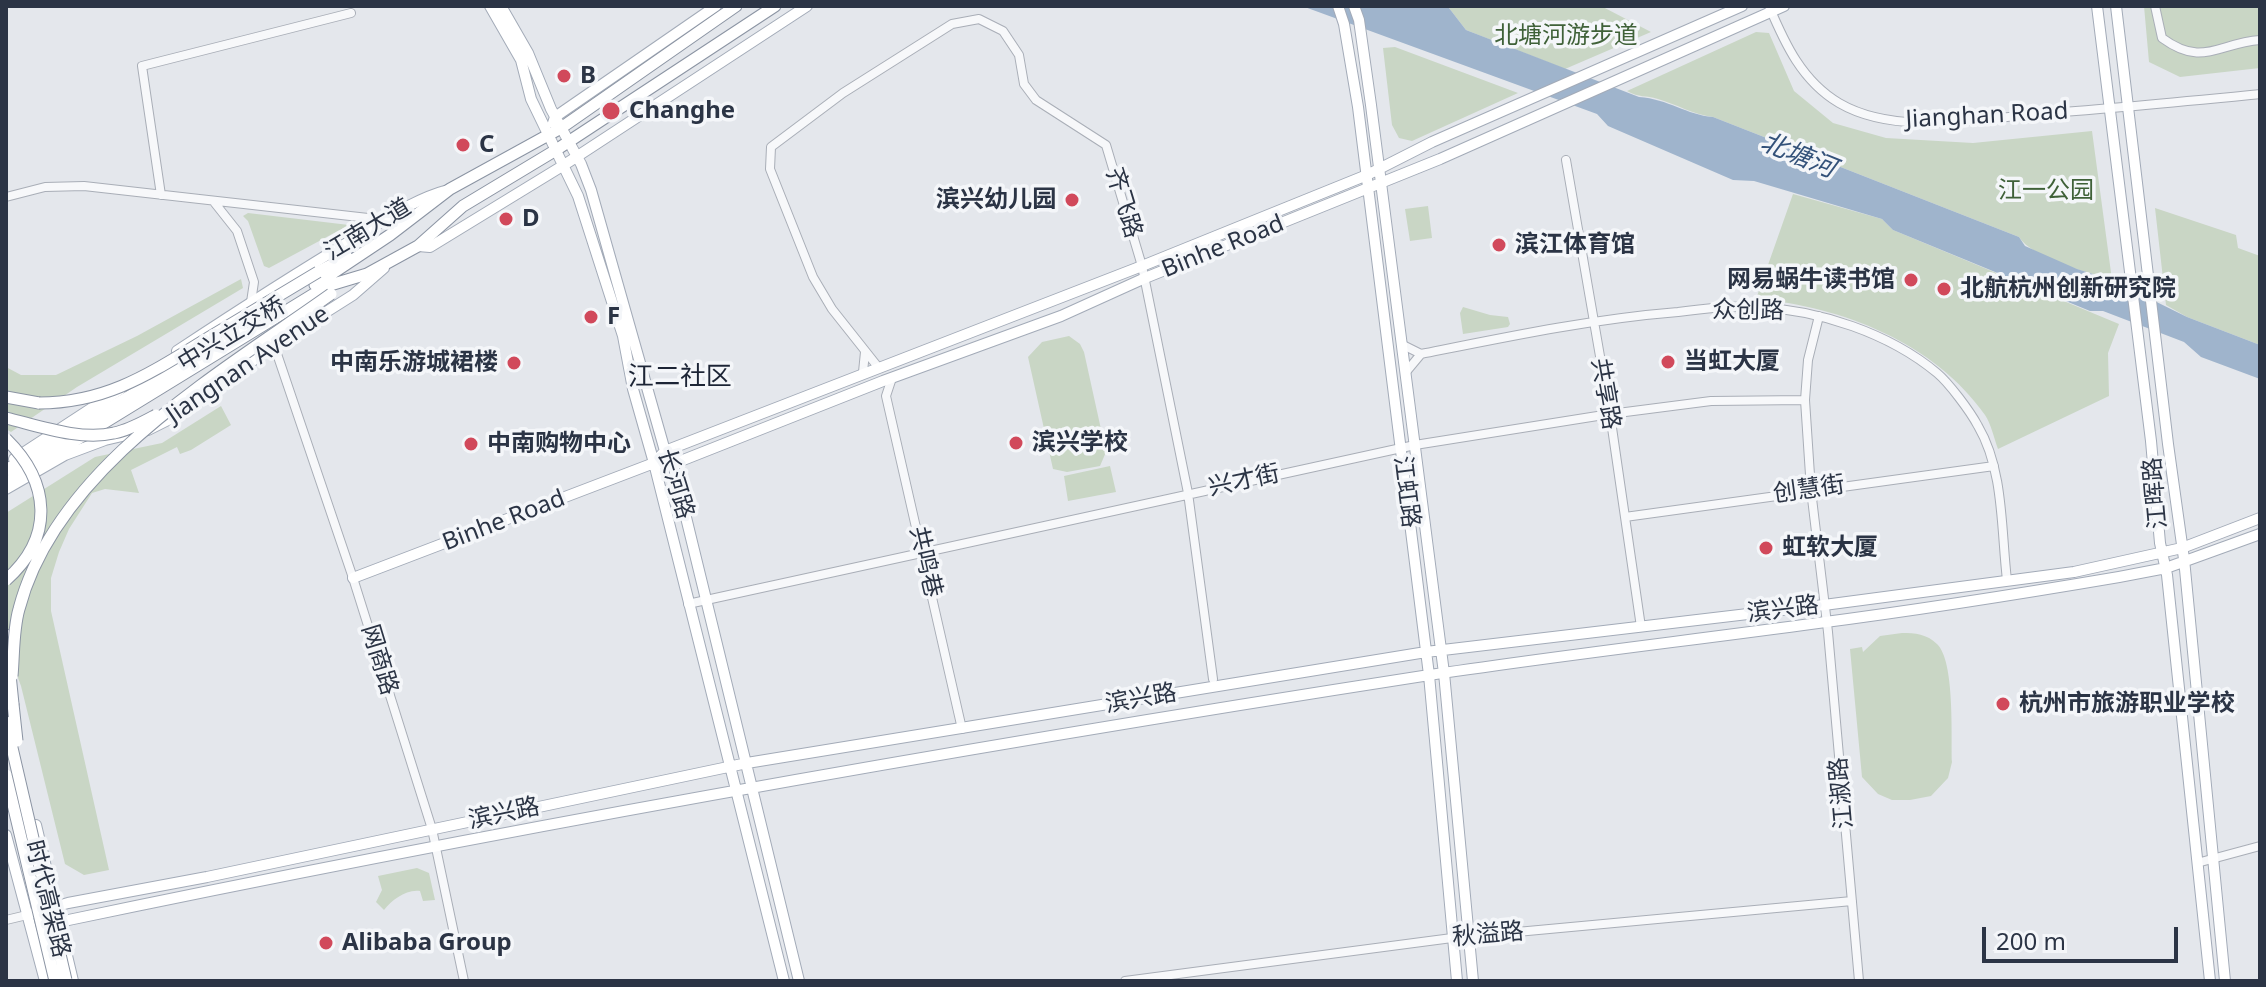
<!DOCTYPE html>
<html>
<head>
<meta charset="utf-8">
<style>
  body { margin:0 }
  #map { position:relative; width:2266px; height:987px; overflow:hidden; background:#e4e7ec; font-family:"Noto Sans",sans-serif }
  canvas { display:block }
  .frame { position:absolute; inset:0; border:8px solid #2b3445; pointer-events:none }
  .scale { position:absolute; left:1982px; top:927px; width:196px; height:36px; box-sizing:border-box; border:4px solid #2b3445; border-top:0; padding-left:10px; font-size:24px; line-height:28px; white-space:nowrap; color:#2b3445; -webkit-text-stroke:6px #f4f6f9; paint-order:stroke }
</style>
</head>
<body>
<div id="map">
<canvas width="2266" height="987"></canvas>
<div class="frame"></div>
<div class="scale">200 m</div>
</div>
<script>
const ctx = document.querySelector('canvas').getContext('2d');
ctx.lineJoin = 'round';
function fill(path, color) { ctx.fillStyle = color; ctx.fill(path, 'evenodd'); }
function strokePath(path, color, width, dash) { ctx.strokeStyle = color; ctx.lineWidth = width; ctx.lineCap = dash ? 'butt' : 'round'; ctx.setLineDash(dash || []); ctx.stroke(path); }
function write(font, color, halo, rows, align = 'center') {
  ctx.font = font + ' "Noto Sans","Noto Sans SC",sans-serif'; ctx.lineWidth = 7; ctx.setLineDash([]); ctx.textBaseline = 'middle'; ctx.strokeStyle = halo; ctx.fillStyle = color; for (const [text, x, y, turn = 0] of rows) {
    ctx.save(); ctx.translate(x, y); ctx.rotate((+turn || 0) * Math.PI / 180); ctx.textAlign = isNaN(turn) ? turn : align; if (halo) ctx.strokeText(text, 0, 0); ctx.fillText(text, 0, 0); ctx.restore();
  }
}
fill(new Path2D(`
  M1444,6h157l50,26 -86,37 -99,-39 -17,-22z
  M2144,6h116v62l-80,9 -31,-15z
  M1756,32l13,1 25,58 39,32 53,15 87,5 119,-12 20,149c-25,-8 -80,-22 -93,-43l-306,-120c-19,-2 -37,-13 -55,-18 -13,-4 -18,-1 -31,-8z
  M1395,47l123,46 -106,48 -13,-3 -7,-13 -9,-77z
  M1793,194l89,25 11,11 226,94 -11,29 1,43 -111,53c-4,-11 -7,-25 -13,-34 -50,-72 -144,-109 -229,-116z
  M1428,206l4,32 -22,3 -5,-32z
  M2155,208l81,27 2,13 22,8v89l-73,-28 -21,-12z
  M248,213l101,12 -80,43 -5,-2 -16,-45 -5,-5z
  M241,279l2,9 -166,99 -66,45 -5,-3v-62l15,8h35l81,-39z
  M1463,307l27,8 18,2 2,7 -2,3 -45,7 -3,-21z
  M1069,336l11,8 4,8 22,100 -6,14 -33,6 -14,-3 -25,-112 14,-15z
  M221,406l10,19 -40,25 -11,4 -3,-7 -46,23 8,23 -34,-4 -13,4 -23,36 -10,23 -8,26v33l58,259 -25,5 -19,-11 -44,-178 -15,-41v-132l89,-56 67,-14z
  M1110,466l6,26 -48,9 -4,-25z
  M1902,633c13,0 25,1 35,11 18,17 14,92 15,118l-4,16 -17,18 -21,4h-18l-14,-6 -16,-17 -12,-128 12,-2 1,5 17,-16z
  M417,868l12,5 6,27 -12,1 -3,-10c-14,-2 -28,9 -36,19l-8,-8 6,-12 -4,-14z`), '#c9d6c5');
fill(new Path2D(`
  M1302,6h142l5,2 17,22 173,67c29,2 48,18 74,20l306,120 6,9 52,23 35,11 75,37 73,28v34l-59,-22 -17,-15 -81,-31h-13l-197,-81 -11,-11 -128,-38 -21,-1 -125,-54 -11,-12z`), '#9fb4cc');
const minor = new Path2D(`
  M1769,6c16,38 33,75 70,97 58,34 144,15 209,10 71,-5 141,-12 212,-19
  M2155,6l7,32c41,30 56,5 98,2
  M1566,160l44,254 31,213
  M161,195l-19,-129 209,-53
  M6,197l39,-10 39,-1 284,32 11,5
  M214,202l23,29 17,51 -3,20
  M1819,316l-11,44 -3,40 6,90 17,142 31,349
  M274,345l79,233 79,251 32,152
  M1403,345l18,9c85,-17 170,-35 257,-42 26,-3 53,-7 79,-5 62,3 132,26 180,66 12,10 33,38 41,53 26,44 23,104 29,154
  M878,367l-46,-58 -19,-32 -43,-108 1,-22 72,-54 109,-69 27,-5 24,12 16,24 5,29 12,16 70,45 36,121 46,227 25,186
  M863,372l2,-20
  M1406,372l15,-18
  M892,378l-6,18 76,333
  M1625,517l369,-51
  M688,604l727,-159 195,-31 101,-13 94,-1
  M2197,863l63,-17
  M6,920l21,-5
  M1125,981l327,-43 400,-37`);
const major = new Path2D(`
  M490,6l31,54 10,39 47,97 45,140 10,53 21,74 130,518
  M501,6l27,47 23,56 30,55 10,26 74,261 8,13 126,517
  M1338,6l6,18 14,83 71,568 28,306
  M1354,6l5,14 12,85 73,568 29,308
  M2097,6l54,435 9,102 7,32 43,406
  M2116,6l52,438 16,115 41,422
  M553,123l2,-6 161,-111
  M418,246l12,1 134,-82 243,-159
  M177,351c59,-39 118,-77 178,-113 30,-18 59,-39 93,-48
  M14,459l107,-70
  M654,463l11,-12 477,-185 225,-91 65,-33 310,-136
  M6,489l59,-34 40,-15 43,-10 36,-18 90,-67 79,-50 31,-27
  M353,578l301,-115 19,1 210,-83 178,-65 84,-38 295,-119 344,-153
  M6,703l5,21
  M36,825l37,156
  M6,835l39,146
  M27,915l41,-12 139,-26 540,-114 679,-111 398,-47 250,-33 108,-24 78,-30
  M48,920l11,2c452,-95 907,-175 1364,-246 131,-20 263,-35 395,-53 100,-13 201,-29 301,-46l47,-9 94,-34`);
const highway = new Path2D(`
  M318,272l29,-15
  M315,285l75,-50 60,-46 111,-61 175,-122
  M6,397l33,6
  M6,470l236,-141
  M6,483l321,-197 40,-12 51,-28 45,-40 93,-56 219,-144
  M6,635l7,69`);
strokePath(minor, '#a9aeb7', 10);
strokePath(major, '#a3abb8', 12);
strokePath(highway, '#8b94a3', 13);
strokePath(minor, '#f7f8fa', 8);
strokePath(major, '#fff', 10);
strokePath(highway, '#fff', 11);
const highwayBridge = new Path2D(`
  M39,403c69,0 113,-31 169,-65 37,-22 74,-44 110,-66
  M6,418c33,8 75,23 108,15 15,-3 29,-11 42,-18
  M6,439c44,43 49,98 0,141
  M12,676c2,-22 1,-46 7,-67 37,-142 200,-235 312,-315
  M13,704l4,37
  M6,722l60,258
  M6,775l49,206`);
strokePath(highwayBridge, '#8b94a3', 13, []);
strokePath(highwayBridge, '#fff', 11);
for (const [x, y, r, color] of [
  [564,76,8,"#d1495b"],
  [611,111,10,"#d1495b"],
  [463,145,8,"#d1495b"],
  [1072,200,8,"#d1495b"],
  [506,219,8,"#d1495b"],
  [1499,245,8,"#d1495b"],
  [1911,280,8,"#d1495b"],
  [1944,289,8,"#d1495b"],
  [591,317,8,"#d1495b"],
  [1668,362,8,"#d1495b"],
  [514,363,8,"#d1495b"],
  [1016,443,8,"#d1495b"],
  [471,444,8,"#d1495b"],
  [1766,548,8,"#d1495b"],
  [2003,704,8,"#d1495b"],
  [326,943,8,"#d1495b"]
]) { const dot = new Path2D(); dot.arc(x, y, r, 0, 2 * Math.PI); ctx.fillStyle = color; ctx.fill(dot); strokePath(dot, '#f4f6f9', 3); }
write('24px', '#3f6138', '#f4f6f9', [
  ["北塘河游步道",1566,36],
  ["江一公园",2046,191]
]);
write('bold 24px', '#2b3445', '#f4f6f9', [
  ["B",580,76],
  ["Changhe",629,111],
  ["C",479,145],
  ["滨兴幼儿园",1056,200,"right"],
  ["D",522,219],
  ["滨江体育馆",1515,245],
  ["网易蜗牛读书馆",1895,280,"right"],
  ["北航杭州创新研究院",1960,289],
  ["F",607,317],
  ["当虹大厦",1684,362],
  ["中南乐游城裙楼",498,363,"right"],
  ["滨兴学校",1032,443],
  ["中南购物中心",487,444],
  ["虹软大厦",1782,548],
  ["杭州市旅游职业学校",2019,704],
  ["Alibaba Group",342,943]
], 'left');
write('24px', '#2b3445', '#f4f6f9', [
  ["Jianghan Road",1987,116,-3],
  ["齐飞路",1123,203,73],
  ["江南大道",368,230,-31],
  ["Binhe Road",1223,247,-22],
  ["众创路",1748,311,1],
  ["中兴立交桥",232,335,-31],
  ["Jiangnan Avenue",248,365,-34],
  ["共享路",1605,394,80],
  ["兴才街",1244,481,-12],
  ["长河路",675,484,73],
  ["创慧街",1809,490,-8],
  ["江虹路",1406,492,83],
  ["江晖路",2156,493,-95],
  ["Binhe Road",504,521,-21],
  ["共鸣巷",925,562,77],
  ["滨兴路",1783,610,-7],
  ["网商路",379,660,73],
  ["滨兴路",1141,699,-10],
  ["江淑路",1842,793,-95],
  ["滨兴路",504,814,-12],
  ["时代高架路",47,899,76],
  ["秋溢路",1488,935,-5]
]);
write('italic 26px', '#34527a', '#f4f6f9', [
  ["北塘河",1798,156,22]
]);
write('26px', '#1d2536', '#f4f6f9', [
  ["江二社区",680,378]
]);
</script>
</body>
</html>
